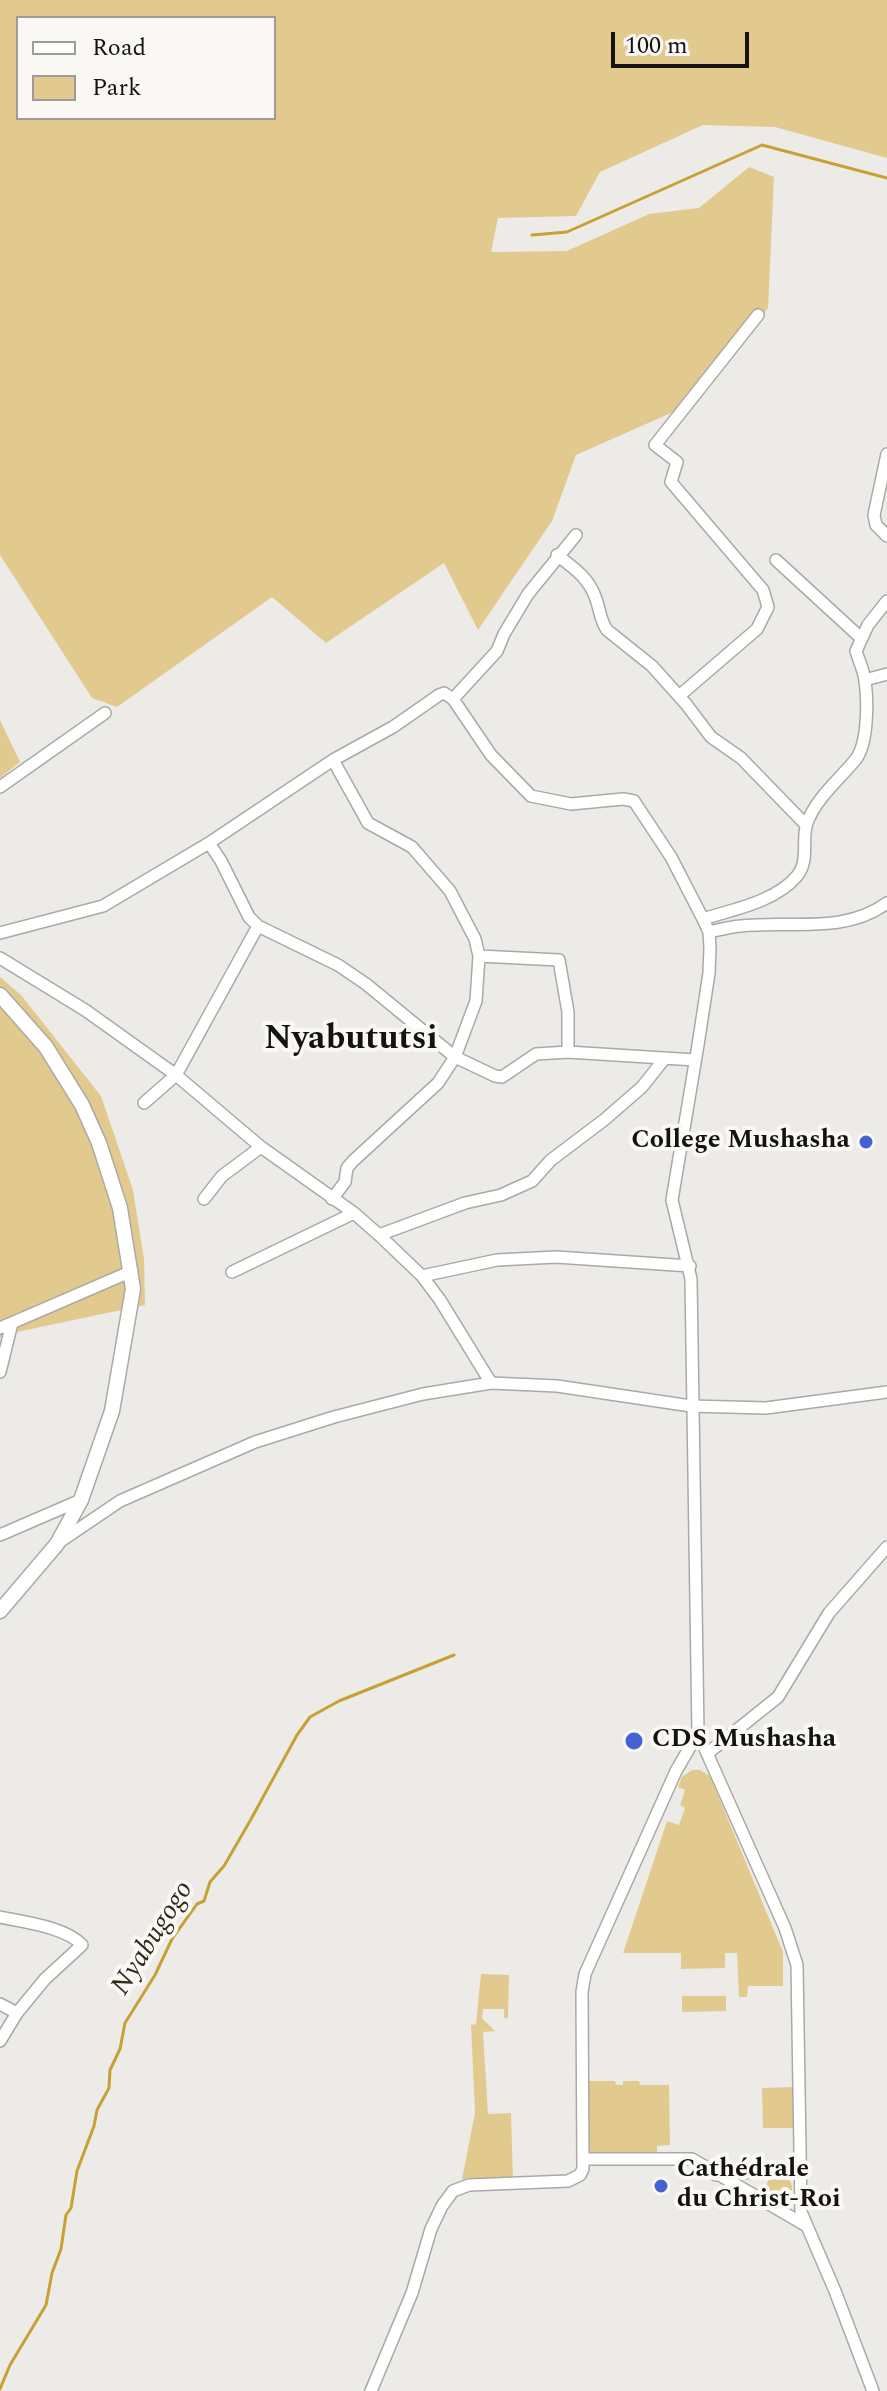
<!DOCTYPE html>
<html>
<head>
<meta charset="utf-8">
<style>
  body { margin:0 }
  #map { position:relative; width:887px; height:2391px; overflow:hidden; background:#ecebe7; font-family:Spectral,serif }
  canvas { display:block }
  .legend { position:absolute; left:16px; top:16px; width:260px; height:104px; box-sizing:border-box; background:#f9f8f4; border:2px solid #9d9c9a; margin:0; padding:10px 14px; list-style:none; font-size:24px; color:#141312 }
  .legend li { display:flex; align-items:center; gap:16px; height:40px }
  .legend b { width:40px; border:2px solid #9d9c9a }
  .scale { position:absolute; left:611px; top:32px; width:138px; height:36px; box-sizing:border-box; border:4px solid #141312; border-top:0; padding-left:10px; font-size:24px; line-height:28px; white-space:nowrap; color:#141312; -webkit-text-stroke:6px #f9f8f4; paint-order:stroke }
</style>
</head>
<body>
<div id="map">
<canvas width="887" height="2391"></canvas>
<ul class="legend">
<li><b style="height:10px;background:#fff"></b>Road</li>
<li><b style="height:22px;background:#e2ca8f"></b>Park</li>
</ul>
<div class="scale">100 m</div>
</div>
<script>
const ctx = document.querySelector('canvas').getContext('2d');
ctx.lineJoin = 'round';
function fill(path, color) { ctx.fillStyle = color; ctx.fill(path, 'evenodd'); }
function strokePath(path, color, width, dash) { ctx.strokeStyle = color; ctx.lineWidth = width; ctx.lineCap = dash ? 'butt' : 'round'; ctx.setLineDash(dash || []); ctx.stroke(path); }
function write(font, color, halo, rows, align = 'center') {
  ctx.font = font + ' Spectral,serif'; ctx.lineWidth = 8; ctx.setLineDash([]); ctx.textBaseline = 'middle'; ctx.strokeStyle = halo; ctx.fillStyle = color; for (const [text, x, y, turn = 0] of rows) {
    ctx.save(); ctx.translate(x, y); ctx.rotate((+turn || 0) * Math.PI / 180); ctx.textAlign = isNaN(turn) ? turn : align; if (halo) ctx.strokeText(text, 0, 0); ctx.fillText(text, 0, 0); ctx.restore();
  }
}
fill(new Path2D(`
  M0,0h887v158l-112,-31 -72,-2 -103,47 -24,44 -78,2 -7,34 76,-1 82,-37 50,-6 50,-41 25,10 -6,131 -79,97 -113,50 -24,66 -74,109 -34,-67 -118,80 -54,-46 -155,110 -25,-9 -92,-143zM18,18h256v100h-256z
  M0,720l20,42 -20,16z
  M0,977l21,18 80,101 32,94 11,69 1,46 -133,28 -12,5z
  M692,1770h8l10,6 73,176v34h-35l-1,11h-8l-2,-44h-12v15l-44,1v-16h-58l44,-132 12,4 6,-17 -5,-3 5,-15 -7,-3 4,-10z
  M481,1974l28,1 -1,43h-4v-9h-21l-1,9 13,13 -12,1 5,82 23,-1 2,66h-51l13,-66 -4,-88 5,-1z
  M682,1996h44v15l-44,1z
  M588,2081h27l1,4h7v-4h16l1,4h29l1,60 -13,1v7h-68z
  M793,2087l1,41h-31l-1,-40z
  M766 2188a13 13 0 1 1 26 0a13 13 0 1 1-26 0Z`), '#e2ca8f');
strokePath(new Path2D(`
  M532,235l35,-3 195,-87 125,33
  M0,2389l10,-24 36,-60 6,-32 9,-24 5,-34 5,-7 6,-37 17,-45 3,-16 12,-22 1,-18 10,-21 5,-26 30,-48 17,-36 25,-35 7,-3 6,-19 14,-16 26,-45 47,-86 13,-18 29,-16 115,-46`), '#c7a134', 3);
const minor = new Path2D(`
  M887,454l-13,61 2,10 11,11
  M576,535l-48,59 -24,40 -7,17 -44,48 38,56 40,41 40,8 52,-5 11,2 37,56 32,62 6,13 1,16 -1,25 -11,72 -26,155 19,79 7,454 87,195 12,37 4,247 34,79 38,100
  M557,555c17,13 32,23 39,44 4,11 4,21 11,31l45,36 34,38 25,33 30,21 65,67
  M776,560l85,78
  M865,680l22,-6
  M679,696l78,-67 11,-22 -5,-17 -92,-108 6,-20 -22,-17 103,-130
  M0,787l105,-74
  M209,843l12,18 28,56 9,9 80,39 28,19 89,73 40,19 7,1 34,-23 32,-2
  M703,919c31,-10 72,-17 94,-43 13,-16 4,-36 10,-53 9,-25 33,-44 49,-64 12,-16 12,-58 9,-78 -1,-10 -6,-20 -9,-30l12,-26 19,-24
  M709,932c10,-2 20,-5 31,-6 50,-6 103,9 147,-23
  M0,933l103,-27 106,-63 124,-83 60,-33 46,-32 5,-2 9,6
  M479,956l80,4 9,52v40l127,8
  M0,958l85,52 91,65 85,72 93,66 25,22 43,41 18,24 51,83
  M144,1103l32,-28 82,-149
  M204,1199l18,-23 39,-29
  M332,1199l13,-17 2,-14 6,-7 85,-78 17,-26 21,-56 3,-45 -4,-17 -25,-48 -38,-44 -44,-24 -35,-63
  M379,1235l86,-32 36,-8 31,-14 19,-21 53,-40 38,-33 23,-29
  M232,1272l122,-59
  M422,1276l75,-16 59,-3 134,9
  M0,1328l132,-57
  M0,1372l12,-49
  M0,1535l81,-35
  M58,1543l62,-42 135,-59 79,-25 89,-23 68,-11 66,3 134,20 75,2 121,-16
  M708,1753l70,-56 51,-84 58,-66
  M0,1917c23,5 66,10 82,28l-37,34 -28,34
  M0,2004l17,9 -17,28
  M583,2159h109l113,66
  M716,2175l83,-7
  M371,2391l41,-98 19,-64 11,-23 11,-15 16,-6 99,-4 12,-6 3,-6 -1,-177 3,-18 91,-203 22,-38`);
const major = new Path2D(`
  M0,995l46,52 36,58 17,38 21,65 13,81 -21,122 -31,89 -24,44 -57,67`);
strokePath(minor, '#aaa9a5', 14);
strokePath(major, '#aaa9a5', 17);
strokePath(minor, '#fff', 11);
strokePath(major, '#fff', 14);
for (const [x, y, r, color] of [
  [866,1142,8,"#4562d5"],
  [634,1741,10,"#4562d5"],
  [661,2186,8,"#4562d5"]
]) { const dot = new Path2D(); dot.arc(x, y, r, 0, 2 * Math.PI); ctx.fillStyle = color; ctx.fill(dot); strokePath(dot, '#f9f8f4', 3); }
write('bold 26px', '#141312', '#f9f8f4', [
  ["College Mushasha",850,1142,"right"],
  ["CDS Mushasha",652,1741],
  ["Cathédrale",677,2171],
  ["du Christ-Roi",677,2201]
], 'left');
write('italic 28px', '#312a18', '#f9f8f4', [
  ["Nyabugogo",154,1939,-58]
]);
write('bold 34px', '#141312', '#f9f8f4', [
  ["Nyabututsi",351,1041]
]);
</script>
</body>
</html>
